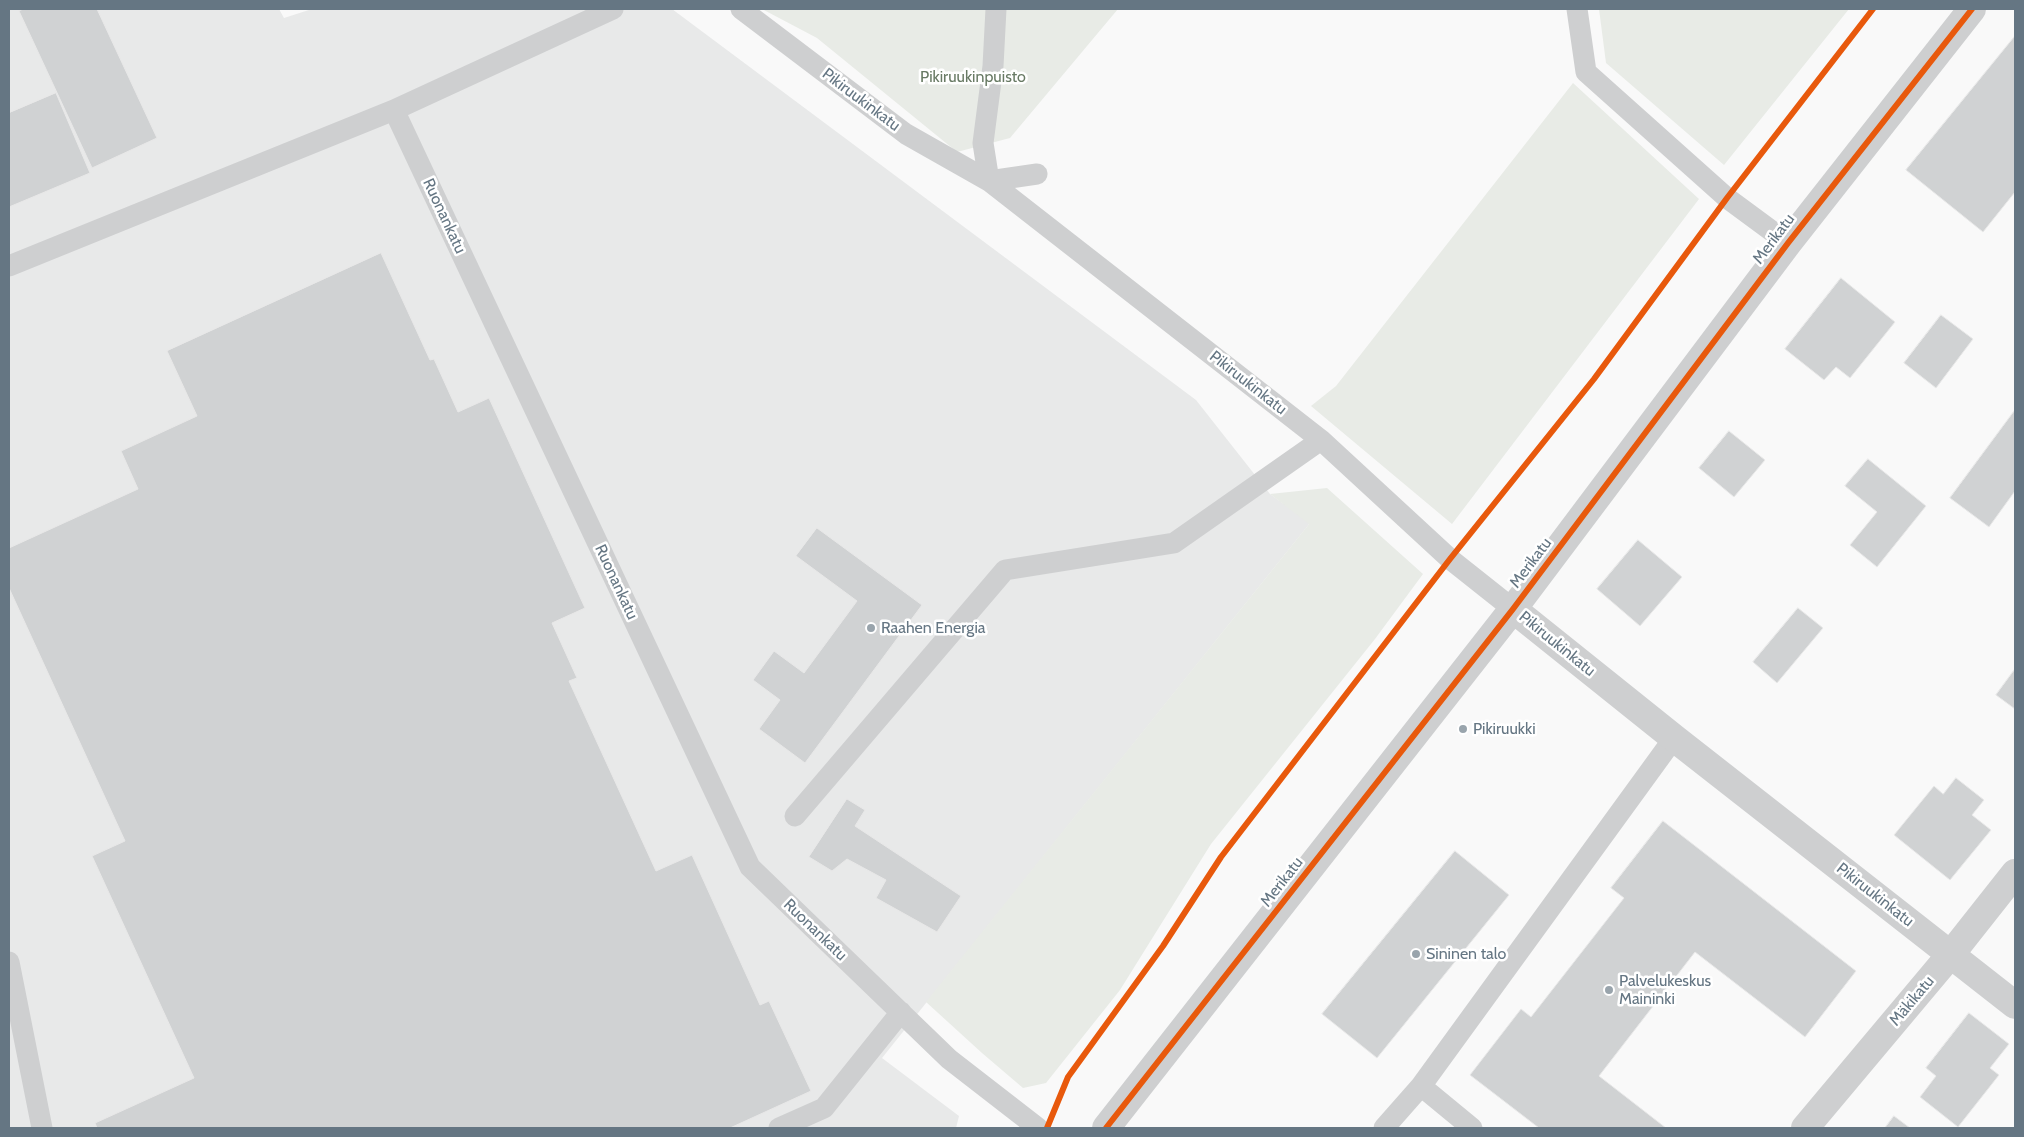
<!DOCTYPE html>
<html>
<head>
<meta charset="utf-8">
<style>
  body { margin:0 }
  #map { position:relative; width:2024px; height:1137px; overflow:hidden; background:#f9f9f9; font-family:Cabin,sans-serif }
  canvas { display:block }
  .frame { position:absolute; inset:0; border:10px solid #657683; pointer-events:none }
</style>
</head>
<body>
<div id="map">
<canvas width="2024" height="1137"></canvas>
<div class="frame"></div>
</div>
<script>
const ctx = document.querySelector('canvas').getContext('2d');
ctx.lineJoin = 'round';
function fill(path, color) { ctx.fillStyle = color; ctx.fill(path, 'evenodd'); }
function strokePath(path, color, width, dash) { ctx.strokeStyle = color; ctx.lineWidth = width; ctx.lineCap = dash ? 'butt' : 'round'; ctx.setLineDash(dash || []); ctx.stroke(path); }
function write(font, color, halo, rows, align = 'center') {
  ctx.font = font + ' Cabin,sans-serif'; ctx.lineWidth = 5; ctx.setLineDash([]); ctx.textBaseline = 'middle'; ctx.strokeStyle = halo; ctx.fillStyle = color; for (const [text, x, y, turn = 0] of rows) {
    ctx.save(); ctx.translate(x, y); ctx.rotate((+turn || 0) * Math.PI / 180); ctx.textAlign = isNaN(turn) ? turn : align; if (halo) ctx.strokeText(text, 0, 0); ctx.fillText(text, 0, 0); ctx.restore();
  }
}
fill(new Path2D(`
  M9,9h270l5,9 28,-9h360l524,391 74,94 40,29 -428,535 77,58 -3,12h-947z`), '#e8e9e9');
fill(new Path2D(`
  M762,9h356l-108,129 -53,14 -140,-114z
  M1599,9h250l-125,156 -118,-102z
  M1573,83l126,116 -247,325 -141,-118 25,-20z
  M1327,488l96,86 -48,65 -164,205 -91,146 -74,93 -23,5 -41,-35 -56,-51 383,-478 -39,-30z`), '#e8ebe6');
const building = new Path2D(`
  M24,9h73l60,129 -65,30 -73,-157z
  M2015,36v156l-32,40 -77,-62z
  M56,93l34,80 -81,34v-94z
  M381,253l49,107 4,-1 24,53 31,-14 96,210 -33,15 25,55 -8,3 87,190 36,-16 68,150 9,-4 42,90 -81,37h-633l-2,-5 99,-45 -102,-222 33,-15 -116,-253v-40l129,-59 -17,-38 76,-35 -30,-65z
  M1841,278l54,44 -45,56 -14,-11 -12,13 -39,-31z
  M1941,315l32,24 -37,49 -32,-25z
  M2015,410v81l-26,36 -39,-29z
  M1729,431l36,29 -31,37 -35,-29z
  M1868,459l58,47 -49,61 -27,-22 27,-33 -32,-26z
  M817,528l105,77 -117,158 -46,-34 21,-29 -27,-20 21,-29 30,22 53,-72 -61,-45z
  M1638,540l44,37 -42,49 -43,-37z
  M1798,608l25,20 -46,55 -24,-21z
  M2015,669v40l-19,-14z
  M1956,778l28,22 -12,15 19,15 -41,50 -56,-45 40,-49 9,8z
  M847,799l18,11 -10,16 106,70 -24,36 -61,-34 10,-18 -39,-21 -15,12 -23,-14z
  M1663,821l193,150 -51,66 -110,-85 -96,124 67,52h-127l-69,-53 51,-66 10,8 93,-119 -13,-10z
  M1455,851l54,44 -132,163 -55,-44z
  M1969,1013l40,31 -19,24 9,7 -41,52 -38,-30 16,-21 -10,-8z
  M1894,1116l16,12h-25z`);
fill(building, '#d0d2d3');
strokePath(building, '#e8e8e8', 1);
strokePath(new Path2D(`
  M613,9l-219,101 356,757 199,192 89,69
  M741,9l165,125 83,47 48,-7
  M996,9l-3,57 -10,77 6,38 332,259 129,119 63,50
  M1577,9l9,63 141,126 61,45
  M9,266l385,-156
  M795,816l210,-246 169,-27 147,-103
  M9,962l33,166
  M1421,1086l51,42
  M779,1128l45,-20 77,-96
  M1384,1128l37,-42 253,-348`), '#cecfd0', 21);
strokePath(new Path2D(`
  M1513,609l161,129 341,267
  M1106,1128l407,-519 275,-366 184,-234
  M1805,1128l146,-174 64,-81`), '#cecfd0', 28);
strokePath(new Path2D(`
  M1047,1128l21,-51 95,-131 58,-89 229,-298 144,-180 133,-181 146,-189
  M1106,1128l407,-519 275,-366 184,-234`), '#e8590c', 6);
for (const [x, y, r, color] of [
  [871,628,5,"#99a4ac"],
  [1463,729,5,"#99a4ac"],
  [1416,954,5,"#99a4ac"],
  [1609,990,5,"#99a4ac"]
]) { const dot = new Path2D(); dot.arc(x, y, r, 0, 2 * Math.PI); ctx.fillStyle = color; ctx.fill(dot); strokePath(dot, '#fff', 2); }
write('16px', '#687a64', '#fff', [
  ["Pikiruukinpuisto",973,77]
]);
write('16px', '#657683', '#fff', [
  ["Pikiruukinkatu",861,100,37],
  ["Ruonankatu",444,216,65],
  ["Merikatu",1774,239,-53],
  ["Pikiruukinkatu",1248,383,38],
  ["Merikatu",1531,563,-53],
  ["Ruonankatu",616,582,65],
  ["Pikiruukinkatu",1557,644,39],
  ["Merikatu",1282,882,-52],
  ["Pikiruukinkatu",1875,895,38],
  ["Ruonankatu",815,930,44],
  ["Mäkikatu",1912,1001,-50]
]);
write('16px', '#657683', '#fff', [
  ["Raahen Energia",881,628],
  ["Pikiruukki",1473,729],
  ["Sininen talo",1426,954],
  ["Palvelukeskus",1619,981],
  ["Maininki",1619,999]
], 'left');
</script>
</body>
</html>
